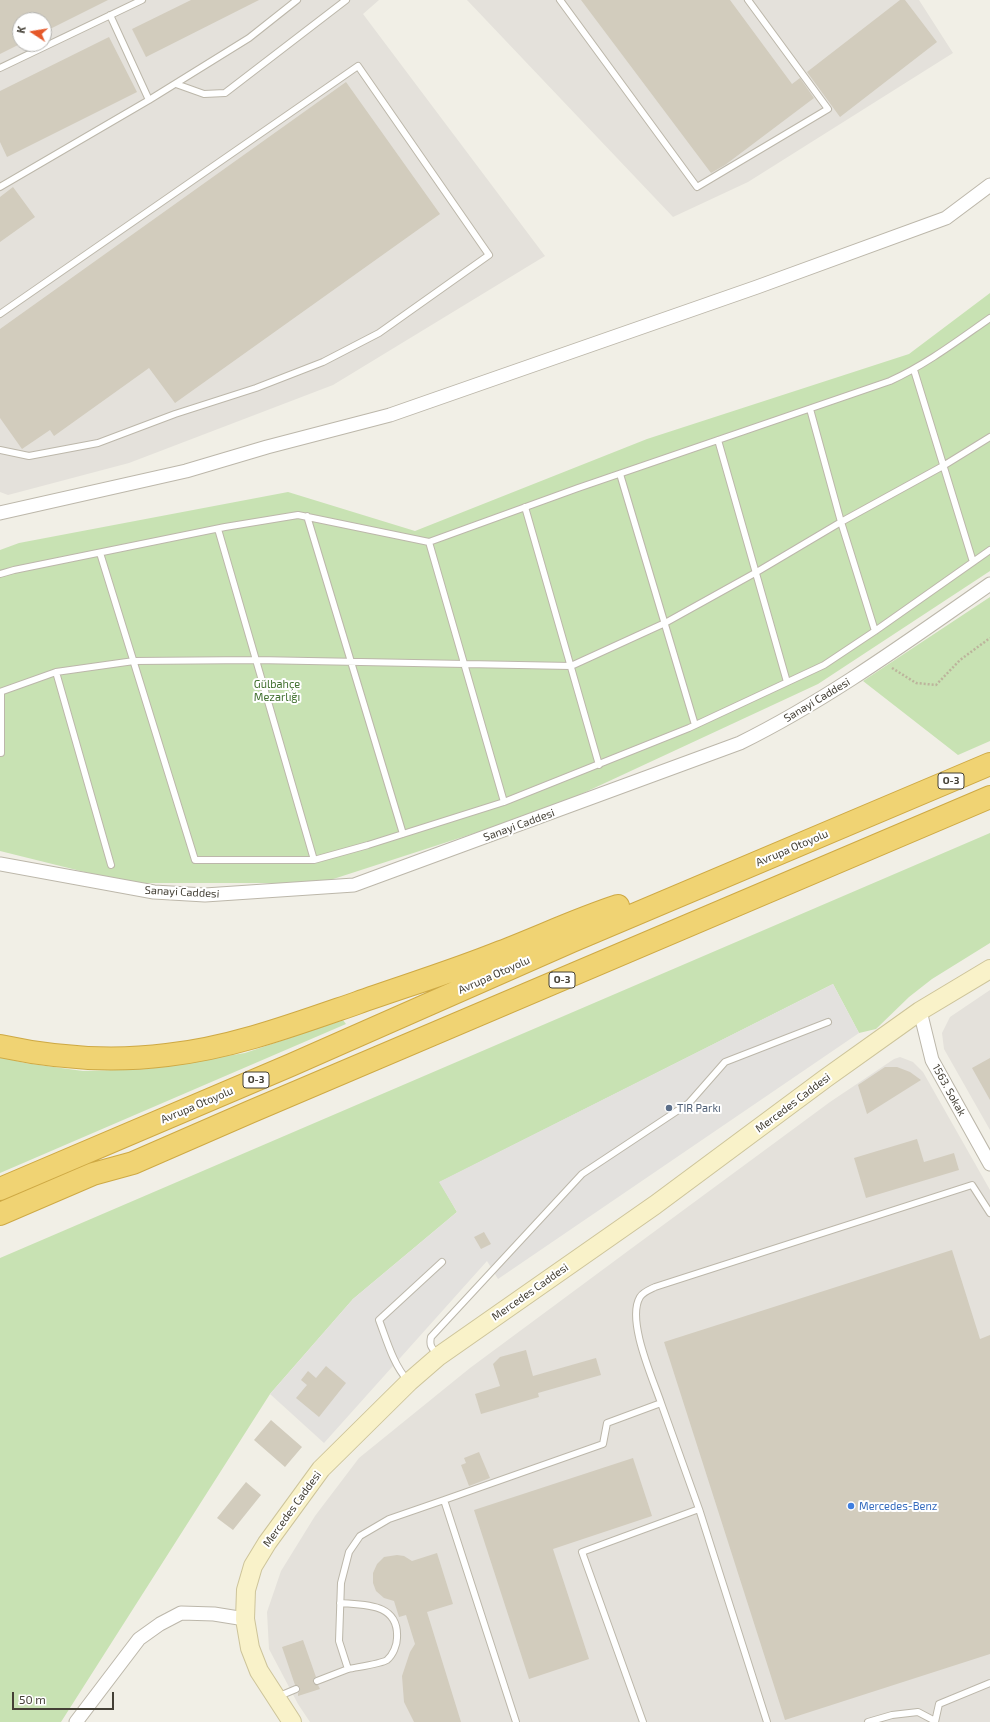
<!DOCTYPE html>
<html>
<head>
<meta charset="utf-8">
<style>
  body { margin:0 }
  #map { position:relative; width:990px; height:1722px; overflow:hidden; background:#f1efe6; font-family:"Exo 2",sans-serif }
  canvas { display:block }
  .north { position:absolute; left:12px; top:12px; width:40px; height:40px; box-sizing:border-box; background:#fff; border:1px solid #b4b3af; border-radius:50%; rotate:282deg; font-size:11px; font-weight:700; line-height:16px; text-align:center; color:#444036 }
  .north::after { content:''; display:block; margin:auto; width:14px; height:18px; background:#e55829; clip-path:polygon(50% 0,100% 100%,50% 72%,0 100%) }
  .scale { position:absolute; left:12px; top:1692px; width:102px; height:18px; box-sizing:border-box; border:2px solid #444036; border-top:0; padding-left:5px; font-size:12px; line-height:14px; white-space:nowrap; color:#444036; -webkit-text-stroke:3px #fff; paint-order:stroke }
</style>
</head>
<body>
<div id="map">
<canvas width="990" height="1722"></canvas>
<div class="north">K</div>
<div class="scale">50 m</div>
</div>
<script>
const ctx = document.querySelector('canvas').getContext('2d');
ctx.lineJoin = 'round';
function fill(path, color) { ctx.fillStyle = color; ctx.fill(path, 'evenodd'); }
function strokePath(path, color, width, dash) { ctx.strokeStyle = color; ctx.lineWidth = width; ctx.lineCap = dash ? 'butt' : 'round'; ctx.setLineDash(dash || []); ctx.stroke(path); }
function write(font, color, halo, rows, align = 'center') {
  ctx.font = font + ' "Exo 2",sans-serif'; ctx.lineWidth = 4; ctx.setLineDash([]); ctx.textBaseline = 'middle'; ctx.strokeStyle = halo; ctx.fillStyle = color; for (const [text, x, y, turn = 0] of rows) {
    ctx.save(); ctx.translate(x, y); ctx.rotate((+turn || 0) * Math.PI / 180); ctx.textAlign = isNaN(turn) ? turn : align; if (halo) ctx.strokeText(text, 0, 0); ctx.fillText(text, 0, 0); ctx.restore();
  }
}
fill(new Path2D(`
  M0,0h379l-16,14 182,242 -212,129 -204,78 -121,32 -8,-3zM20,20h24v24h-24z
  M467,0h452l34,53 -205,129 -75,35z
  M990,990v140l-46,-81 -2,-16 8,-16z
  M900,1057l13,5 10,10 67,118v532h-680l-12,-18 -29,-55 -2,-37 14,-41 34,-55 44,-58 111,-90 162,-120 198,-146 64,-43z`), '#e4e1db');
fill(new Path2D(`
  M990,293v278l-172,113 -269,125 -228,74h-192l-129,-32v-301l19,-7 269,-51 127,39 232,-92 262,-85z
  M990,597v144l-32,14 -95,-74z
  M990,833v110l-58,36 -23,18 -33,32 -17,4 -26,-49 -393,198 17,30 -104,87 -83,95 -209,328h-61v-464z
  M343,1020l3,4 -346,149v-116l25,6 58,8 64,-2 98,-16z`), '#c8e2b3');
fill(new Path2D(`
  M833,984l26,49 -361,246 -11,-18 -163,182 -54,-49 83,-95 104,-87 -18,-30z`), '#e3e1de');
fill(new Path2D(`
  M0,0h108l-64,32v-12h-24v24l-20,10z
  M191,0h68l-113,57 -14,-28z
  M581,0h149l62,84 8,-6 14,20 -89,67 -14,8z
  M900,0h5l32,42 -97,75 -33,-45z
  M109,37l28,55 -130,65 -7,-15v-51z
  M346,82l94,132 -265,189 -26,-35 -95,68 -4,-6 -28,19 -22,-31v-89z
  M13,187l22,30 -35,25v-45z
  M990,1058v42l-18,-32z
  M885,1067h12l13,5 11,8 -54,34 -9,-29z
  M917,1139l7,23 30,-9 5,17 -93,28 -12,-40z
  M484,1232l7,12 -10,5 -7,-12z
  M952,1250l28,89 10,-4v319l-205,66 -121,-378z
  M526,1350l7,26 63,-18 5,17 -63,18 1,4 -58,17 -6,-20 25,-8 -7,-22 7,-7z
  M326,1366l20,17 -27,34 -23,-19 11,-13 -6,-5 7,-9 8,7z
  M271,1420l31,27 -17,20 -31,-27z
  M479,1452l11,26 -21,8 -8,-21 5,-2 -2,-5z
  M633,1458l19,58 -99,33 36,110 -60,20 -55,-169z
  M246,1482l15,13 -28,35 -16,-12z
  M437,1553l16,51 -26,8 34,110h-47l-10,-20 -2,-26 8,-24 5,-8 -9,-29 -7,2 -5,-16 -10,-3 -8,-7 -3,-8v-10l4,-9 7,-7 13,-2 7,1 8,5z
  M303,1640l13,37 -3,2v3l2,3h3l2,4 -22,7v-3l2,-2v-3l-2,-3h-3l-13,-38z`), '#d2ccbd');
const lane = new Path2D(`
  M560,0l137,187 131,-78 -80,-109
  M110,15l39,85
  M0,68l142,-68
  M176,84l28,10 21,-1 121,-93
  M0,187l149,-87 100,-62 48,-38
  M0,314l358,-248 131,189 -110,78 -56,29 -67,26 -81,26 -77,29 -69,13 -29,-6
  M914,370l59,192
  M810,409l31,113 34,109
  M718,440l69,242
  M620,474l75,251
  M525,507l74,258
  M307,516l96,318
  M218,529l96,331
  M429,542l75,260
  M100,553l95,307h119l54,-15 136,-43 185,-74 135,-63 51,-34 115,-81
  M0,574l14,-4 211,-43 73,-12 131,27 149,-54 312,-107c37,-17 67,-40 100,-63
  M56,672l55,193
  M0,692l56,-20 78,-11 122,-1 315,6 94,-43 90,-50 86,-51 102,-56 47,-29
  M1,753v-61
  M438,1355c-6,-7 -9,-9 -7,-18l151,-163 107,-71 36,-41 103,-40
  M408,1381c-15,-17 -21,-40 -29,-61l63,-58
  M444,1500l159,-56 4,-21 54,-20c-8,-24 -35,-83 -21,-106 3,-5 11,-8 15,-10l317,-102 18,28
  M699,1509l68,213
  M340,1603c25,2 59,0 57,35 0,7 -4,17 -10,22 -6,4 -30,7 -39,9
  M317,1681l31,-12 -9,-28 2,-58 8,-31 11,-16 29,-17 55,-19 72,222
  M277,1697l19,-8
  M643,1722l-61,-170 117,-43 -38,-106
  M868,1722l24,-7 26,-3 17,9
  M935,1722l4,-18 51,-21`);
const street = new Path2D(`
  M0,513l186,-42 81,-24 123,-32 367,-128 189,-69 44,-33
  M0,864l154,28 51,3 149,-10 386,-142c89,-44 168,-102 250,-159
  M920,1011l12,49 58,104
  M76,1722l63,-83 21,-15 21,-11 33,1 31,5`);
const secondary = new Path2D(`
  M292,1722l-33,-51 -9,-23 -5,-29 1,-29 7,-24 14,-23 54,-74 88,-87 30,-26 216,-151 171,-127 94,-67 70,-42`);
const highway = new Path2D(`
  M0,1046c55,12 111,16 167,9 65,-7 129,-31 190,-52 48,-17 97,-32 144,-51 39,-15 77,-33 117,-46
  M0,1189l291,-124 281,-124 418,-177
  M0,1214l93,-40 40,-11 117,-51 740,-315`);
strokePath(lane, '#bcb7aa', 8);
strokePath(street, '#bcb7aa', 15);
strokePath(secondary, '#cdc49a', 20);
strokePath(highway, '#cea944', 24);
strokePath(new Path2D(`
  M892,668l24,15 20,2 24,-25 30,-22`), '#bcb49c', 2.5, [2, 2]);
strokePath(lane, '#fff', 6);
strokePath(street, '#fff', 13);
strokePath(secondary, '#f9f2c9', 18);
strokePath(highway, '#f0d373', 22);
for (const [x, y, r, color] of [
  [669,1108,4,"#5c6f8a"],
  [851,1506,4,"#3f7fe0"]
]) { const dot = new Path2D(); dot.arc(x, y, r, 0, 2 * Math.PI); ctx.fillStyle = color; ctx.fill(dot); strokePath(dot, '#fff', 1.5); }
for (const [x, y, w] of [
  [951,781,26],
  [562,980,26],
  [256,1080,26]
]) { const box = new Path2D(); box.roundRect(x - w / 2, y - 8, w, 16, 3); ctx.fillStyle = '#fff'; ctx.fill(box); strokePath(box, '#444036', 1); }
write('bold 10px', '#444036', null, [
  ["O-3",951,781],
  ["O-3",562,980],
  ["O-3",256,1080]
]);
write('11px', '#41702f', '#fff', [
  ["Gülbahçe",277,684],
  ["Mezarlığı",277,697]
]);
write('11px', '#444036', '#fff', [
  ["Sanayi Caddesi",817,700,-31],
  ["Sanayi Caddesi",519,825,-20],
  ["Avrupa Otoyolu",792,848,-23],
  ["Sanayi Caddesi",182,892,3],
  ["Avrupa Otoyolu",494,975,-24],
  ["1563. Sokak",949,1090,61],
  ["Mercedes Caddesi",793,1103,-37],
  ["Avrupa Otoyolu",197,1105,-23],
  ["Mercedes Caddesi",530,1292,-35],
  ["Mercedes Caddesi",292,1509,-54]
]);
write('11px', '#4e5e75', '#fff', [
  ["TIR Parkı",677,1108]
], 'left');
write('11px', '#366cbe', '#fff', [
  ["Mercedes-Benz",859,1506]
], 'left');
</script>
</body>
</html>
